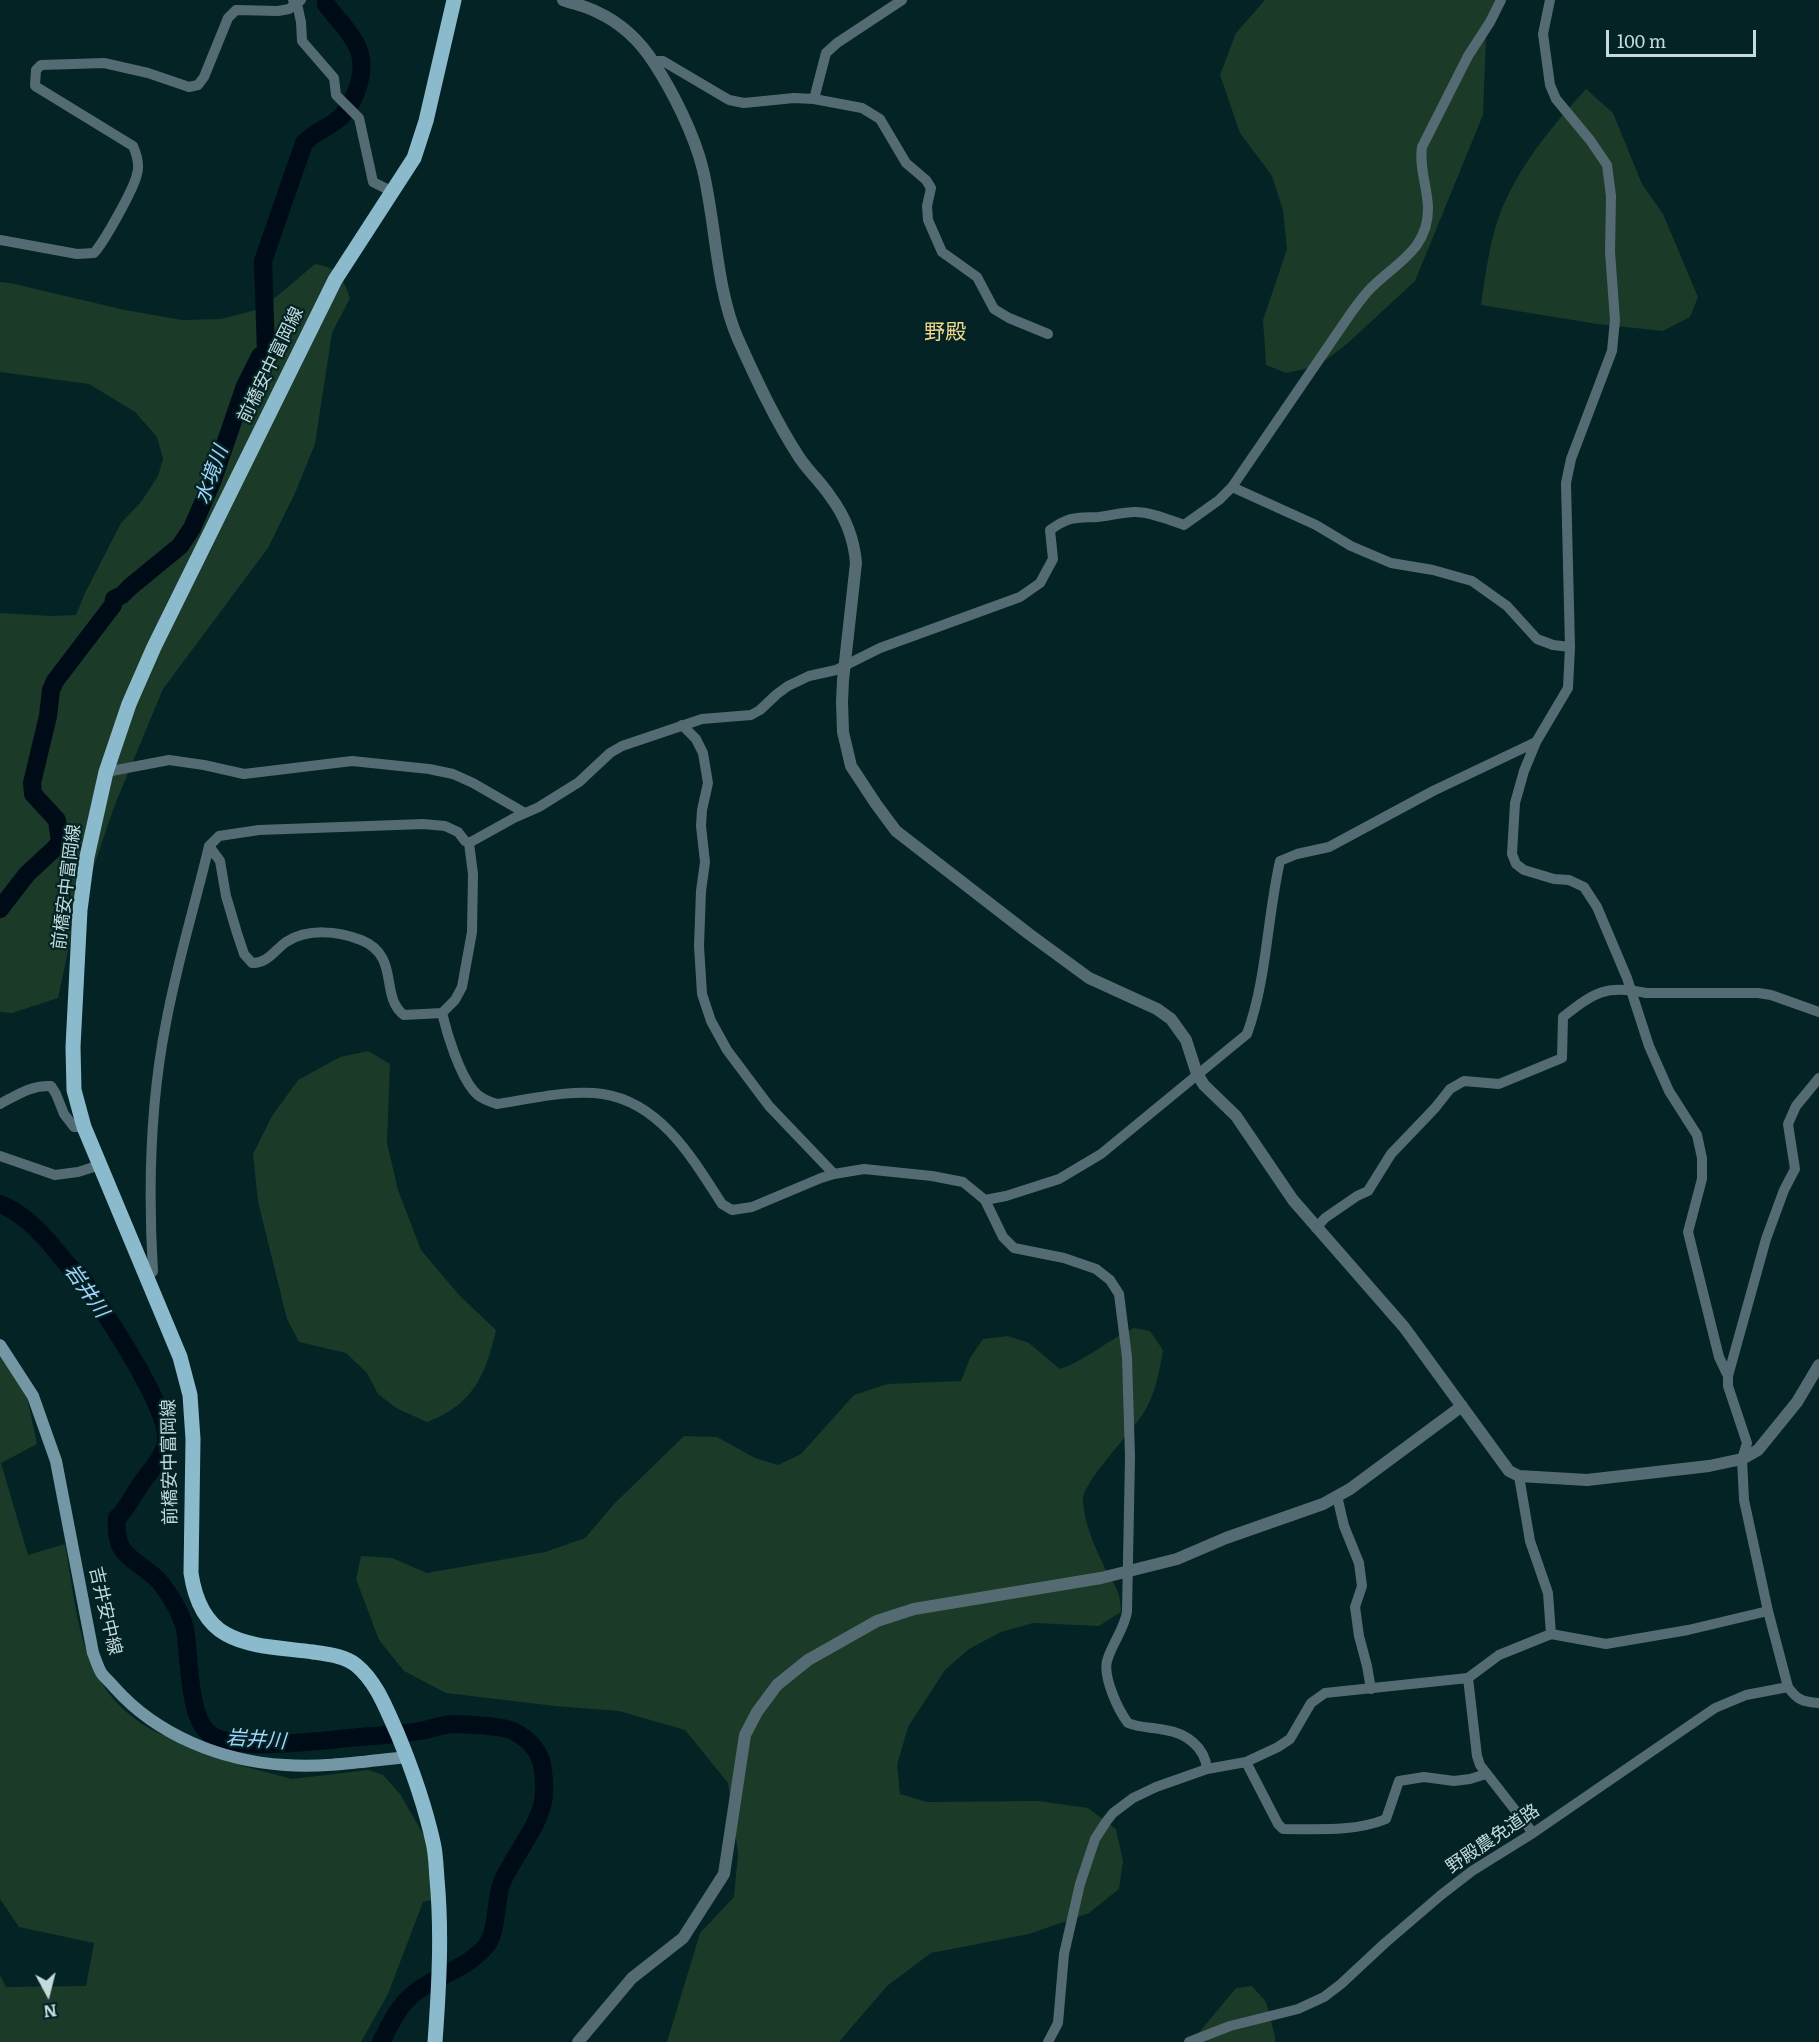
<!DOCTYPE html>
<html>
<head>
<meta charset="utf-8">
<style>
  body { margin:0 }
  #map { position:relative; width:1819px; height:2042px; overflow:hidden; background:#032325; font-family:Literata,serif }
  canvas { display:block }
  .north { position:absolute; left:18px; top:1964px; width:60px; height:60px; -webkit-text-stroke:4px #032325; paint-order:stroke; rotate:173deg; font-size:16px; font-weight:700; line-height:24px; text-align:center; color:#c4dadb }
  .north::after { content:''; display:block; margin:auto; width:21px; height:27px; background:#c4dadb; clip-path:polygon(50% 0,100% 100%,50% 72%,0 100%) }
  .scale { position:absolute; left:1606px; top:30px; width:150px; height:27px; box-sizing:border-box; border:3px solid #c4dadb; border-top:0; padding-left:8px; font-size:18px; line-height:21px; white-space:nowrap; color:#c4dadb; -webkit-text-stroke:4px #032325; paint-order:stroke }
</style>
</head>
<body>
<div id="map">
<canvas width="1819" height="2042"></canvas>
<div class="north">N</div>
<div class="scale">100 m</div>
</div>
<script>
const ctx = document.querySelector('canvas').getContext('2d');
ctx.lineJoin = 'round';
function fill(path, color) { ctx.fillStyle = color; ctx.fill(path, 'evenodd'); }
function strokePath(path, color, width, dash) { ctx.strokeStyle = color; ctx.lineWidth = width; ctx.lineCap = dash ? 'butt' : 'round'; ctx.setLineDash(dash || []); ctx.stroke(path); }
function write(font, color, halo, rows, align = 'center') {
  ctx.font = font + ' Literata,"Noto Sans JP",serif'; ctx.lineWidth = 4.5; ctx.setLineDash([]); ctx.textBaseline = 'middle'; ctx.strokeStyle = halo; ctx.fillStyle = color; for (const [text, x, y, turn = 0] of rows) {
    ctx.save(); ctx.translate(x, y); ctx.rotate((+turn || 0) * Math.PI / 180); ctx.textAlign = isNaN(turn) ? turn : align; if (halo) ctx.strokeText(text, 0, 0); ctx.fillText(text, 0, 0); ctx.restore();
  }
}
fill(new Path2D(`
  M1265,0h231l-10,37 -3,78 -68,166 -67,62 -30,23 -32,7 -20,-8 -3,-45 24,-71 -4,-39 -11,-34 -32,-43 -20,-58 16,-42z
  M1586,89l27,24 29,71 21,30 35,83 -8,20 -27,14 -66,-7 -116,-19c4,-28 8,-59 17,-86 18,-50 53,-92 88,-130z
  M315,264c24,4 27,12 35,34l-18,35 -17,111 -20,49 -27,55 -105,141 -49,118 -41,121 -15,70 -46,15 -12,-1v-399l51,3 25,-1 9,-22 36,-70 20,-21 17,-26 5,-17 -6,-22 -22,-25 -46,-28 -89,-12v-90l10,1 115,27 57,10 39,-1 42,-11z
  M368,1051l22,13 -3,79 11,47 23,60 39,46 36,34c-10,45 -23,75 -69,92l-31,-14 -18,-14 -11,-21 -21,-20 -47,-11 -12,-23 -29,-117 -5,-48 19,-38 26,-36 42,-23z
  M1134,1328l16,3 13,19c-3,19 -7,40 -16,57 -11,22 -65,74 -64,94 1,22 12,46 21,65 9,19 17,23 17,46l-22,14 -66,-3 -32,9 -32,17 -24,21 -37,57 -11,38 3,29 27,8 111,-1 50,7 28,21 7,32 -4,28 -30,24 -60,21 -98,19 -44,33 -48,56h-172l33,-109 34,-36 4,-44 -10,-70 -43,-53 -66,-19 -64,-5 -109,-13 -42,-22 -25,-31 -23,-61 5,-23 31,2 35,15 118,-21 40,-14 30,-35 69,-67 33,1 38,21 23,7 23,-11 53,-59 33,-11 74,-3 9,-23 13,-19 25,-3 21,7 31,26c26,-9 48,-29 74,-41z
  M0,1355l27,42 10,47 -36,19 27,92 37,-11c14,78 14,148 93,189l85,33 49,13 76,-9 15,5 17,19 29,50 3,56 -9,2 -35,92 -27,48h-361v-67l6,12 80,-1 8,-43 -75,-16 -19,-28z
  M1252,1986l14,16 9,34v6h-84l45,-54z`), '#1b3a28');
strokePath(new Path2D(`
  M0,909l27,-35 27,-25 6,-7 -3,-22 -24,-26 -1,-11 16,-67 3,-26 4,-9 58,-76 1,-6 8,-4 8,-8 50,-41 12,-18 20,-46 33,-96 15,-30 6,-4 -3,-91 41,-118c11,-12 27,-16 38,-27 15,-18 26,-48 15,-70 -7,-15 -21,-28 -31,-42v-4
  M0,1204c23,9 42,29 57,48 7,8 13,18 23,23 20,32 90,132 86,166 -1,15 -17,31 -25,43 -8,11 -14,25 -24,34 -3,37 14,38 38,59 11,10 27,37 30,52 5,27 2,93 28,107 28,16 113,4 146,1 20,-2 41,-2 61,-6 10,-2 21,-6 32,-7 12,0 52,2 61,7 16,8 28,21 30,39 3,27 1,39 -13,63 -9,16 -20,32 -28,49 -7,16 -4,50 -16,64 -19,23 -52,30 -74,49 -15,13 -22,30 -31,47`), '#000b18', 18);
strokePath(new Path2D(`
  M293,0l4,4 4,18 1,19 32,37 2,17 23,23 14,64 20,10
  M1550,0l-7,34 7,51 6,14 34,41 17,25 4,31 -1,56 5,68 -3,31 -41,108 -5,24 4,164 -2,41 -32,54 -12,29 -9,32 -3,51 4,10 8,6 30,9 15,1 15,7 13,20 30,71 22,68 20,45 28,44 5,23v21l-14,53 31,125 9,19
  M654,61h9l66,39 15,3 50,-5 20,1 12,-46 11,-10 65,-43
  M814,99l48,9 18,11 26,44 20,17 5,8 -4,18 1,14 14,32 35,25 17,32 15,9 39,16
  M0,240l77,14 17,-1c10,-11 40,-64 43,-79 3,-10 0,-19 -4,-28l-98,-60 1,-16 5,-5 63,-2 44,10 41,14 9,-2 6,-8 24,-59 8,-8 42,1 11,-2 12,-9
  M1232,487l84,38 35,21 40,17 42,7 39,11 35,25 30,33 16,6 17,2
  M682,725l14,14 7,14 5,30 -6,27 -1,16 4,36 -4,29 -2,55 3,48 9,27 16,29 42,56 65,68
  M106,772l63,-12 35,5 40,9 108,-13 77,8 24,5 20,9 52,30
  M469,843l45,-25 25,-11 40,-25 31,-29 12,-7 80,-27 49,-4 9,-5 17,-16 11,-8 21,-10 27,-6 44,-22 140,-51 20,-14 13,-24 -3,-29c20,-14 24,-12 48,-13 12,-1 24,-5 37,-5 16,0 34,8 49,13l35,-25 13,-13 119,-174c6,-8 13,-18 20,-25 26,-26 58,-39 57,-81 -1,-21 -9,-40 -6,-60l46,-91 22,-34 11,-22
  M442,1013c5,21 17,60 31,77 6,8 15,11 24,14 33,-5 74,-15 106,-10 58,9 90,65 119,110l10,6 20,-3 69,-29 13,-4 30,-5 68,7 31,6 22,18 18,37 11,11 50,10 32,11 14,11 9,14 8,63 3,100 -3,155c-3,18 -15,31 -20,49 -4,16 11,49 21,62 12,5 25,4 37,7 21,3 40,17 42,39
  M1819,1078l-23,28 -8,18 7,45 -11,21 -18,49 -38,137v10l19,57 -5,16 2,41 24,111 20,76c9,13 15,15 31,16
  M0,1104c17,-9 31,-19 51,-18l5,8 8,20 10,13h10
  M0,1156l55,19 23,-3 22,-7
  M985,1200l21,-4 53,-17 42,-25 146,-120c20,-55 20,-116 33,-173l17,-7 32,-7 104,-56 103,-49
  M1316,1228l9,-10 32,-22 11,-5 23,-37 44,-46 15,-19 14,-8 35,3 63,-26 1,-41c31,-24 42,-33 83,-24h112l13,2 48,17
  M146,1276l7,-4c-5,-83 -3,-168 13,-249 11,-60 29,-118 43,-177l10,-10 40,-6 164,-6 22,2 13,6 7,9 4,2 4,31 -1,58 -10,55 -7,13 -13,13 -38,2c-25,-19 -3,-59 -43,-75 -23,-9 -53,-12 -75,2 -11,8 -19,22 -34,21l-8,-9 -7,-21 -11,-37 -6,-35 -11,-15
  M1519,1476l11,65 18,52 3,41
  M1337,1496l7,30 15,37 3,23 -7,21 4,29 8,30 4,23
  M1468,1678l9,78 3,9 53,68
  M1246,1762l32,62 5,5c34,0 72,3 103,-10l13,-38 25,-4 30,4 16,-2 16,-5
  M1048,2042l10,-19 6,-69 16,-70 15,-45 11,-17 7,-9 20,-15 23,-11 51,-18 39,-7 32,-15 12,-8 21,-36 14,-10 143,-15 31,-23 52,-21 55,10 82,-14 80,-19
  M1189,2042l41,-16 68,-17 26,-12 17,-13 44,-41 56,-48 31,-24 61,-38 182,-125 31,-13 42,-8`), '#556b73', 10);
strokePath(new Path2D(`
  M563,0c11,4 23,6 34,12 24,11 43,29 57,51 19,29 41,73 49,107 13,54 13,119 35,169 18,40 37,81 61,118 9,14 22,25 31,39 15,20 24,42 26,67l-13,117 -1,22 1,30 8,34 25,38 20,27 133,103 60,44 68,31 14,10 15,21 11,34 7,11 32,31 57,84 111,127 105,144 10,5 68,4 122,-14 33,-7 16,-9 39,-48 22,-37
  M578,2042l54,-64 51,-40 41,-64 21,-139 12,-23 20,-27 31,-25 69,-39 37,-12 187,-31 76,-19 49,-21 97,-34 27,-15 112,-83`), '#556b73', 12);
strokePath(new Path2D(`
  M0,1345l33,51 23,65 37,192c3,7 5,15 9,21 4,5 9,9 13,14 42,47 106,73 170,77 40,3 82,-4 123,-8`), '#7397a4', 12);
strokePath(new Path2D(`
  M435,2042c4,-55 7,-109 2,-163 -1,-12 -1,-25 -4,-37 -8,-36 -21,-73 -35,-107 -11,-24 -21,-53 -42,-70 -11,-9 -29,-11 -43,-13 -62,-8 -111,-4 -122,-79l2,-134 -3,-44 -10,-38 -96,-230 -10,-37 -1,-43 7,-137 7,-53 19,-85 23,-68 25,-57 181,-367 79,-122 12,-37 28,-121`), '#8abacb', 15);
write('18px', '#c4dadb', '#032325', [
  ["前橋安中富岡線",271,365,-64],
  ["前橋安中富岡線",67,887,-83],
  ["前橋安中富岡線",170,1462,-91],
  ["吉井安中線",105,1611,77],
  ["野殿農免道路",1493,1839,-34]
]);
write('italic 20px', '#a2d4fc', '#032325', [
  ["水境川",212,475,-70],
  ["岩井川",86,1291,55],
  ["岩井川",256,1740,4]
]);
write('21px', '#f2d68a', '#032325', [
  ["野殿",945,333]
]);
</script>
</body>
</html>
